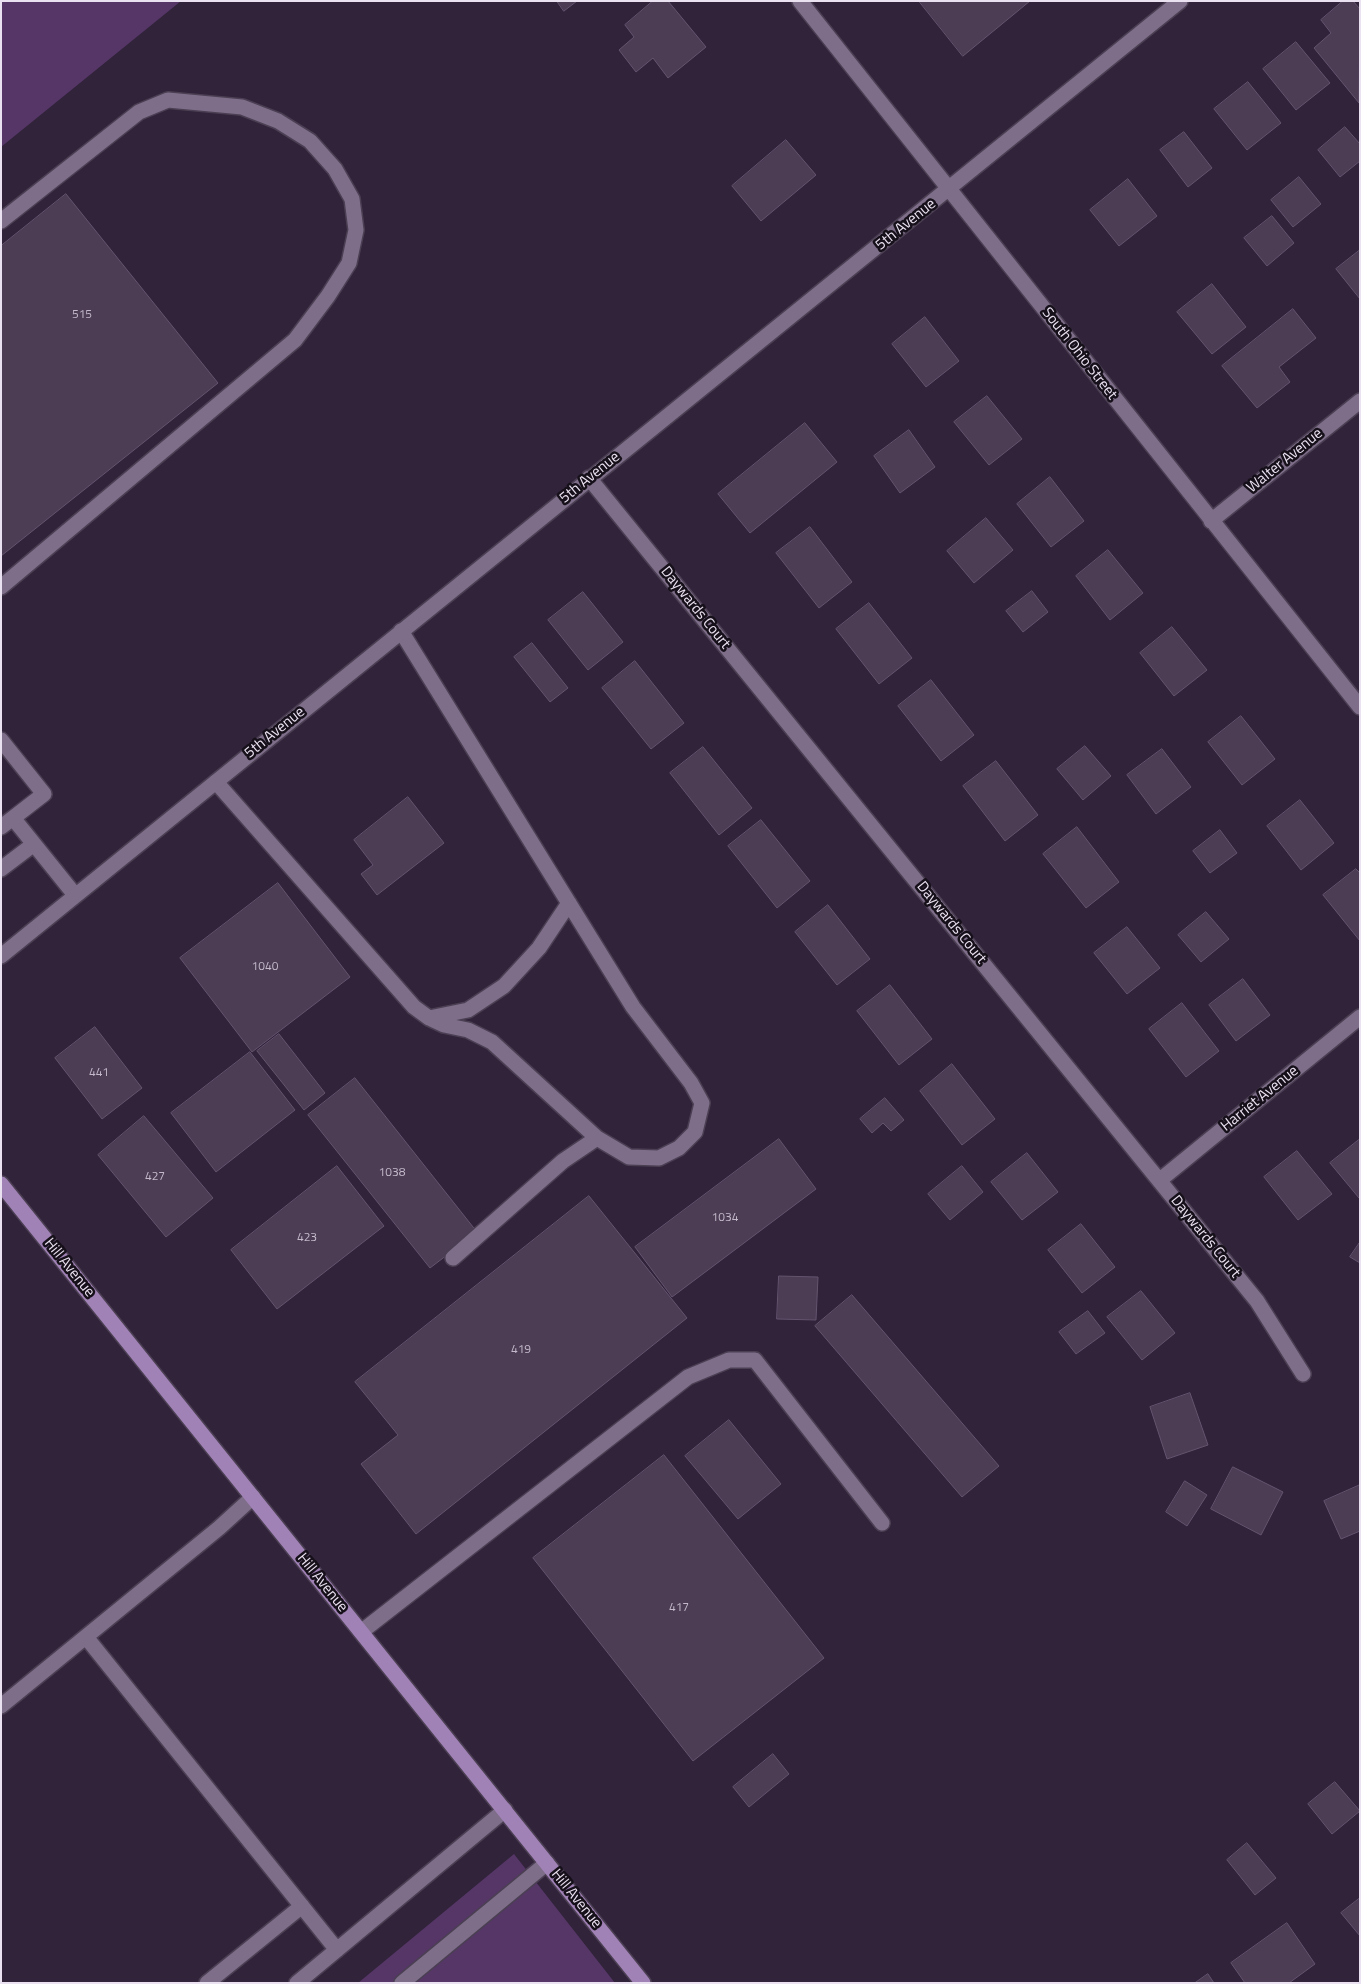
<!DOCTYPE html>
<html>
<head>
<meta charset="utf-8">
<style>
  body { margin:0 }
  #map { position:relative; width:1361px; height:1984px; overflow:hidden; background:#31233a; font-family:"Titillium Web",sans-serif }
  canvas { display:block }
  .frame { position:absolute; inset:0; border:2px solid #ebe2f1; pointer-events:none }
</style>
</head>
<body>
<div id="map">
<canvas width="1361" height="1984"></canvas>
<div class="frame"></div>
</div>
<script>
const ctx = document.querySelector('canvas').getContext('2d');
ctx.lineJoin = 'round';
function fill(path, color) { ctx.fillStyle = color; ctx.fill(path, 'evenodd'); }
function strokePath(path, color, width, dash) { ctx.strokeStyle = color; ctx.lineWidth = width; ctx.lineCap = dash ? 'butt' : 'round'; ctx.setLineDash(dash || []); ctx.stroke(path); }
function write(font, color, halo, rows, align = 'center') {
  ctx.font = font + ' "Titillium Web",sans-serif'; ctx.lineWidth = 5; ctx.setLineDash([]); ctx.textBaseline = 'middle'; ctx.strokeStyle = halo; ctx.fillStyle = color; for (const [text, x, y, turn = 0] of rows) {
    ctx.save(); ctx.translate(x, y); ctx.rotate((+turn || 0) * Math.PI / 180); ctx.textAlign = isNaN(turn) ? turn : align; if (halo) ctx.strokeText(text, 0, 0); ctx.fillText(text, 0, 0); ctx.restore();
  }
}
fill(new Path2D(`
  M1,1h180l-180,146z
  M514,1854l101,129h-257z`), '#553667');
const building = new Path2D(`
  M557,1h20l-13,10z
  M653,1h15l38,46 -38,31 -15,-20 -17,14 -17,-22 15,-13 -9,-12z
  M919,1h111l-67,55z
  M1343,1h10l7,8 -1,94 -45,-55 17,-15 -10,-13z
  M1296,42l34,41 -34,27 -33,-41z
  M1248,82l33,41 -34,27 -33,-41z
  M1345,127l15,17v17l-20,16 -22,-27z
  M1184,132l28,36 -24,19 -28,-37z
  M786,140l30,35 -55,46 -29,-35z
  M1299,177l22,27 -28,23 -22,-27z
  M1128,179l29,37 -38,30 -29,-36z
  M66,194l152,189 -217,173v-310z
  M1272,216l22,27 -27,23 -23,-28z
  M1360,250v49l-24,-30z
  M1212,284l34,43 -34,27 -35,-42z
  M1293,309l23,29 -37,29 11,15 -33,26 -35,-42z
  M925,317l34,44 -33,26 -34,-43z
  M987,396l35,43 -33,26 -35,-43z
  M805,423l32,39 -87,71 -32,-39z
  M909,430l26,37 -35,26 -26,-37z
  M1050,477l34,44 -33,26 -34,-43z
  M986,518l27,32 -39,33 -27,-32z
  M810,527l42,55 -33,26 -43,-55z
  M1108,550l35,43 -33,27 -34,-44z
  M1032,591l16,21 -25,20 -17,-21z
  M583,592l40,50 -35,28 -40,-50z
  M869,603l43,55 -33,26 -43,-55z
  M1172,627l35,43 -33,26 -34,-43z
  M532,643l36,45 -18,14 -36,-45z
  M635,661l49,62 -33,26 -49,-61z
  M931,680l43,55 -33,26 -43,-55z
  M1241,716l34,43 -33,26 -34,-43z
  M1085,746l26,30 -28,24 -26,-31z
  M703,747l49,61 -33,27 -49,-62z
  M1162,749l29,38 -35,27 -29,-39z
  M996,761l42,54 -33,26 -42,-55z
  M408,797l36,46 -67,52 -16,-21 12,-9 -19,-25z
  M1300,800l34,43 -33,27 -34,-44z
  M761,820l49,61 -33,27 -49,-62z
  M1077,827l42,55 -33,26 -43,-54z
  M1220,830l17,23 -27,20 -17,-22z
  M1356,869l4,4v68l-37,-46z
  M278,883l72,94 -98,75 -72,-94z
  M828,905l42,54 -33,26 -42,-53z
  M1206,912l23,27 -28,23 -23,-27z
  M1127,927l33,41 -33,26 -33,-41z
  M1243,979l27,36 -34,26 -27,-36z
  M890,985l42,54 -33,26 -42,-54z
  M1182,1003l37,48 -33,26 -37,-48z
  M95,1027l47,61 -40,31 -47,-61z
  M279,1034l46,59 -21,17 -47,-59z
  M250,1052l45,58 -79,62 -45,-59z
  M952,1064l43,55 -33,26 -42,-54z
  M355,1078l122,154 -47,36 -122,-153z
  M885,1098l19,22 -13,11 -8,-8 -11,10 -12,-14z
  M144,1116l69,82 -47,39 -68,-82z
  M779,1139l37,50 -144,108 -37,-50z
  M1360,1139v58l-1,1 -29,-35z
  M1297,1151l35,43 -34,26 -34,-43z
  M1027,1153l31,39 -36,28 -31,-38z
  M337,1166l47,60 -107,83 -46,-59z
  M962,1166l21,26 -33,28 -22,-26z
  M589,1196l98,122 -271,216 -55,-70 37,-29 -43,-53z
  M1081,1224l34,43 -33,26 -34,-43z
  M1360,1242v21l-10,-6z
  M779,1276l39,1 -2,43 -39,-1z
  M1141,1291l34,42 -33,27 -35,-43z
  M852,1295l147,171 -37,31 -147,-171z
  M1088,1311l17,22 -29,21 -17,-22z
  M1190,1393l18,52 -41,14 -17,-52z
  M729,1420l52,64 -43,35 -53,-63z
  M664,1455l160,203 -131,103 -160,-203z
  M1233,1467l50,25 -22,43 -50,-26z
  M1185,1481l22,14 -20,31 -21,-14z
  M1360,1485v46l-19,8 -17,-38z
  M773,1754l16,20 -40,33 -16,-20z
  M1335,1782l25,29 -28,23 -24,-30z
  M1247,1843l29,35 -21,17 -28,-35z
  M1360,1898v38l-19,-23z
  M1287,1923l28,41 -26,19h-44l-14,-20z
  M1208,1974l6,9h-19z`);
fill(building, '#4c3d55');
strokePath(building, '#64546e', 1);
const lane = new Path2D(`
  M1,221l138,-109 29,-12 74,7 36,14 32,20 25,28 17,30 4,31 -7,33 -21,33 -33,44 -294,247
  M401,631l232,376 58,76 11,20 -7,29 -16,16 -20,10 -30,-1 -32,-19 -34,23 -110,97
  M1,740l43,54 -31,24 62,77
  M216,782l198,225 15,11 15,7 24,5 24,12 105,96
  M1,827l12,-9
  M1,869l33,-25
  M429,1018l39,-8 36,-24 35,-38 30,-45
  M361,1632l327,-255 41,-17h26l127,163
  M86,1637l251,313
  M1,1706l218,-178 34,-31
  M207,1983l95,-77
  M297,1983l208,-173
  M402,1983l145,-120`);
const street = new Path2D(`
  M800,1l560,706
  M589,478l668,823 46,73
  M1211,521l149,-120
  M1,956c391,-321 788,-634 1179,-955
  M1160,1180l200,-163`);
const primary = new Path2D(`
  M1,1184l642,799`);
strokePath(lane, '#4b3f53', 18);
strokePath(street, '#4b3f53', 18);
strokePath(primary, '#4b3f53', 18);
strokePath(lane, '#7e6e89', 15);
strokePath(street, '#7e6e89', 15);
strokePath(primary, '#a182b6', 15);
write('12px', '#c3b9ca', null, [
  ["515",82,315],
  ["1040",265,967],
  ["441",99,1073],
  ["1038",392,1173],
  ["427",155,1177],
  ["1034",725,1218],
  ["423",307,1238],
  ["419",521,1350],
  ["417",679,1608]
]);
write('15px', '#ebe2f1', '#16101a', [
  ["5th Avenue",906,225,-39],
  ["South Ohio Street",1079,354,52],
  ["Walter Avenue",1285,461,-39],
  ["5th Avenue",590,478,-39],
  ["Daywards Court",695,608,51],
  ["5th Avenue",275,733,-39],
  ["Daywards Court",951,923,51],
  ["Harriet Avenue",1260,1099,-39],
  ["Daywards Court",1205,1237,51],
  ["Hill Avenue",69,1268,51],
  ["Hill Avenue",322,1583,51],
  ["Hill Avenue",576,1899,51]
]);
</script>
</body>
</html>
